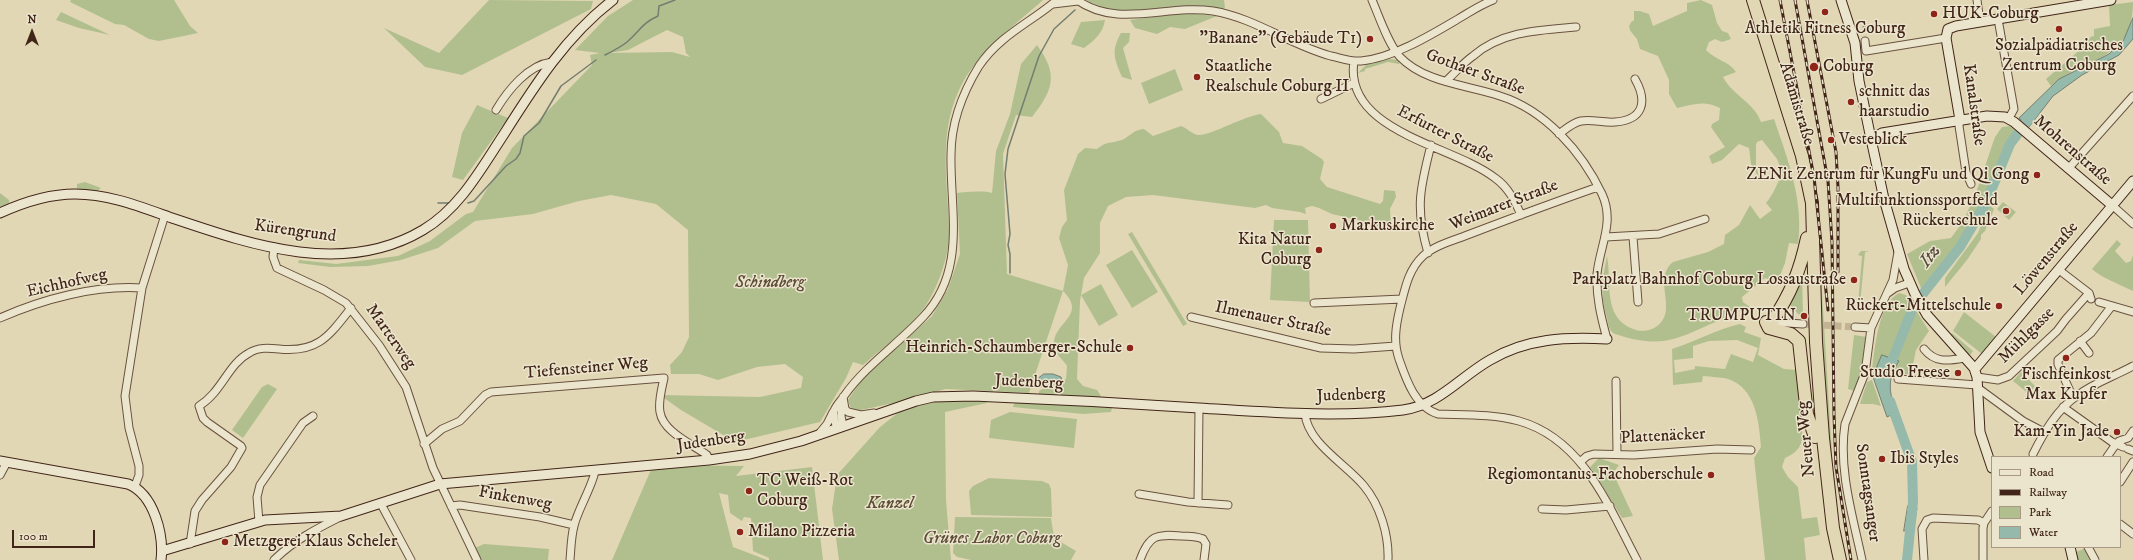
<!DOCTYPE html>
<html>
<head>
<meta charset="utf-8">
<style>
  body { margin:0 }
  #map { position:relative; width:2133px; height:560px; overflow:hidden; background:#e2d7b4; font-family:"IM FELL DW Pica",serif }
  canvas { display:block }
  .legend { position:absolute; left:1991px; top:456px; width:130px; height:92px; box-sizing:border-box; background:#ece5ce; border:1px solid #a89885; margin:0; padding:5px 7px; list-style:none; font-size:12px; color:#412518 }
  .legend li { display:flex; align-items:center; gap:8px; height:20px }
  .legend b { width:20px; border:1px solid #a89885 }
  .north { position:absolute; left:12px; top:12px; width:40px; height:40px; -webkit-text-stroke:3px #ece5ce; paint-order:stroke; rotate:0deg; font-size:11px; font-weight:700; line-height:16px; text-align:center; color:#412518 }
  .north::after { content:''; display:block; margin:auto; width:14px; height:18px; background:#412518; clip-path:polygon(50% 0,100% 100%,50% 72%,0 100%) }
  .scale { position:absolute; left:12px; top:530px; width:83px; height:18px; box-sizing:border-box; border:2px solid #412518; border-top:0; padding-left:5px; font-size:12px; line-height:14px; white-space:nowrap; color:#412518; -webkit-text-stroke:3px #ece5ce; paint-order:stroke }
</style>
</head>
<body>
<div id="map">
<canvas width="2133" height="560"></canvas>
<ul class="legend">
<li><b style="height:5px;background:#ece5ce"></b>Road</li>
<li><b style="height:5px;background:#412518"></b>Railway</li>
<li><b style="height:11px;background:#b1bf8f"></b>Park</li>
<li><b style="height:11px;background:#95baab"></b>Water</li>
</ul>
<div class="north">N</div>
<div class="scale">100 m</div>
</div>
<script>
const ctx = document.querySelector('canvas').getContext('2d');
ctx.lineJoin = 'round';
function fill(path, color) { ctx.fillStyle = color; ctx.fill(path, 'evenodd'); }
function strokePath(path, color, width, dash) { ctx.strokeStyle = color; ctx.lineWidth = width; ctx.lineCap = dash ? 'butt' : 'round'; ctx.setLineDash(dash || []); ctx.stroke(path); }
function write(font, color, halo, rows, align = 'center') {
  ctx.font = font + ' "IM FELL DW Pica",serif'; ctx.lineWidth = 3; ctx.setLineDash([]); ctx.textBaseline = 'middle'; ctx.strokeStyle = halo; ctx.fillStyle = color; for (const [text, x, y, turn = 0] of rows) {
    ctx.save(); ctx.translate(x, y); ctx.rotate((+turn || 0) * Math.PI / 180); ctx.textAlign = isNaN(turn) ? turn : align; if (halo) ctx.strokeText(text, 0, 0); ctx.fillText(text, 0, 0); ctx.restore();
  }
}
fill(new Path2D(`
  M71,0h103l16,26 8,7 -39,8 -10,-2 -25,-14 -9,-1 -45,-22z
  M489,0l104,1 -2,8 -129,66 -37,-8 -41,-39 55,25z
  M633,0h410c-29,26 -67,53 -84,90 -22,48 -10,96 -10,146 0,21 -14,60 -28,76 -16,20 -39,36 -58,53l-10,-3 -7,16 -26,44 -85,20 -54,-32 -21,-15 100,2 41,-9 2,-11 -18,-13 -28,3 -39,13 -19,-6h-28l-1,-9 12,-13 7,-15 -1,-107 -32,-26 -45,-9 -32,6 -46,13 -58,7 -37,27 -37,12 -33,6 -38,1 -32,-4 1,-3 37,4 62,-8 32,-15 36,-27 7,-2 39,-64 80,-83 -2,-10 10,-2 -25,-3 33,-34zM667,30l16,7 3,16 4,4 -18,-5 -63,1 19,-3z
  M1086,0h138l1,7 -2,3c-44,-10 -92,18 -137,-10z
  M1701,0l11,5 5,18 5,8 6,2 3,6 -9,3 -7,-3 -6,3 -3,8c9,10 23,11 30,22l-13,5c10,19 31,25 38,45l13,-3c14,41 30,82 24,125l-9,-1 -4,20 -8,20 -12,-5 -23,19 1,5 7,5v5l-16,-2v5c-50,17 -62,38 -119,19 -6,-3 -7,-9 -8,-16 -7,-24 -5,-38 0,-62 5,26 -5,61 26,73 15,6 32,-3 33,-20 1,-16 -8,-35 7,-47l35,-10 16,-8 1,-9 14,-10 11,-20 10,14 12,-9 -6,-7c8,-9 10,-19 17,-29l-6,-15 -15,-19 -5,2 -1,3v20l4,14 -9,-15 -2,-16 -10,-4 -17,16 -10,4 -3,-8 16,-9 -14,-20 1,-3 7,-4 1,-12c-15,-8 -27,-4 -43,0l-8,-14v-14l-11,-24 -18,-7c-1,-3 -2,-7 -3,-10 -5,-7 -13,-12 -3,-19v-9h6l9,3 4,12 34,-15v-8z
  M2133,2c0,60 -48,54 -82,84l-5,-7 36,-31 2,-8h5l1,-3 4,-1v-7l16,-3 -1,-21z
  M61,12l49,23 -31,-7 -23,-8z
  M1183,13l34,3 -32,13 -15,-2 -13,7 -22,-6 -5,-8z
  M1105,20c-2,13 -11,21 -21,28l-13,-4 10,-22z
  M1121,33h9l-1,9 -6,6 9,32 -10,-3c-8,-19 -11,-26 -1,-44z
  M1037,45c22,30 16,45 -5,72l-16,-2 -13,39 4,120 56,17 5,-26 -9,-27 3,-11 5,-7 -3,-30 14,-36 7,-6 12,1c11,-8 9,-5 21,-8 11,-2 13,-11 26,-12l9,7 28,-10c6,2 11,8 17,9 12,1 46,-19 63,-21l18,18 4,11 19,3 20,13 2,3 -4,17 7,8 53,17 3,-3 1,-11 11,1 1,6 -6,12 1,16 -17,2 -12,-6 -30,-7 -13,-6 -7,-2 -7,2 1,6 -6,-2 -28,-4 -6,-3 -11,3 -102,-13 -27,2 -18,9 -8,17v30l-16,25 -4,23 -3,78 6,7 14,4 4,6 -5,2 -57,-3v-4c9,-6 19,-4 27,-12l1,-13c-4,-7 -12,-11 -13,-21 -1,-23 34,-29 9,-54l-34,102 -83,-4 -52,14 -38,8 -6,-4 -2,-7 15,-22 69,-62 16,-27 12,-35 -3,-61c8,-1 27,-3 35,0l4,-42 14,-37 11,-50z
  M1388,59l13,1 -2,4 -11,-2 -23,7v2l-7,2 9,-9z
  M1175,69l8,21 -34,14 -8,-21z
  M477,105l31,13 -45,62 -11,-3 10,-44z
  M2010,126l8,7c-16,21 -21,47 -32,70 -16,34 -40,62 -63,90l-16,-39 23,-13 21,-3c23,-28 32,-68 44,-101l7,-10z
  M85,182l16,6 -5,4 -19,-1v-7z
  M0,193l9,7v3l-9,6z
  M2003,202l13,10 -7,8 -12,-11z
  M1989,205l5,4 -9,22 -4,4v4l-14,21 -22,27v-9l33,-45z
  M1274,220h34l2,82 -40,-2z
  M1132,232l55,92 -4,2 -55,-92z
  M2117,240l4,4 -6,7 11,12 5,-2 2,-6v36c-12,-6 -33,-14 -41,-22z
  M1132,250l26,42 -26,16 -26,-43z
  M1861,251h8l-4,1 -5,53 -2,-1 4,-48 -4,-1z
  M1802,271l1,44h-4l-11,-12z
  M1821,276l12,194 3,20 -4,2 -9,-103 -4,-112z
  M1101,284l17,31 -19,11 -18,-31z
  M1899,293l7,2 23,36 -13,19 -5,25 -39,-6c3,-21 6,-65 27,-76z
  M1964,312l32,25 -14,17 -29,-23z
  M1740,324l6,3 -2,5 17,6 -3,17 26,14 13,1c1,13 1,27 2,40 3,21 10,38 -14,48l-3,9 6,10 10,10 4,32 15,-2 3,18 -16,3 2,22h-41l-11,-102 7,-11c-2,-25 -5,-59 -33,-68 -8,-2 -18,-2 -25,-3l-1,6 -29,3 -1,-36c23,-7 45,-20 68,-25zM1737,340l21,8 -5,14 -22,-8 -6,15 -30,-3v3l-20,4 -1,-13 19,-2v-12l16,-5z
  M1952,333l21,18 -4,6 -19,-22z
  M1854,335l13,2 -4,33 -8,21 -7,-2z
  M2021,372l14,14 -6,8 -16,-13z
  M1872,380l9,26 -8,-2h-13l7,-22z
  M268,384l9,5 -34,49 -11,-8 30,-43z
  M968,399l19,1v3l-42,9 1,88 5,60h-112l-7,-51 5,-34 43,-48 23,-18 33,-7z
  M1015,402l97,6 -1,4 -28,2 -70,-7z
  M1010,412l67,7 -3,29 -85,-10 2,-18z
  M1599,458l20,7 -6,8 20,43 -11,2 -32,-51z
  M653,465l91,1 -8,10 76,-9 11,93h-54v-2l-16,-7 -2,-33 -7,-1 -2,4 -12,-8 -2,-18 -9,-2 14,54 34,13h-155z
  M989,478l53,3 7,3 2,5 1,28 -81,-2 -2,-24 4,-5z
  M955,517l96,1 3,20 22,13 -5,9h-100l-14,-3 -4,-4z
  M484,544l65,5 -1,11h-68l-5,-12z
  M2086,548l6,12h-14l-2,-8z`), '#b1bf8f');
const water = new Path2D(`
  M2133,18v21l-14,16 -37,20 -29,21 -24,31 -10,-9 40,-39 50,-25 14,-13z
  M1877,25l1,4 -14,3 -1,-5z
  M1882,355l17,6c-13,20 -9,29 -4,52l-8,4 -14,-40z
  M1044,374h9l8,3 1,5 -22,5 -1,-9z
  M1908,506l9,2 -3,19 -10,4z`);
fill(water, '#95baab');
strokePath(water, '#737e70', 1);
strokePath(new Path2D(`
  M605,55c8,-4 16,-8 22,-13 13,-11 15,-19 31,-26l1,-10 16,-6
  M438,203h11
  M468,203l6,-2 32,-35 10,-7 4,-6 4,-17 15,-13 22,-37 35,-26
  M1010,273v-19l-2,-9 2,-11 -5,-60 3,-25 31,-93 15,-27 21,-19`), '#737e70', 1.5);
strokePath(new Path2D(`
  M1888,371l26,-66 46,-58 26,-44 24,-59 24,-32
  M1890,401l22,61 1,40 -6,58`), '#95baab', 10);
strokePath(new Path2D(`
  M1803,324l52,3`), '#c2b395', 7, [7, 3.5]);
const street = new Path2D(`
  M1077,0c41,29 90,4 136,11 42,7 77,34 118,45 10,2 20,6 30,5 32,-3 70,-26 97,-42 12,-7 22,-14 35,-19
  M1372,0c7,16 16,44 28,57 25,26 68,28 100,39 45,14 82,56 102,98 13,28 -2,51 -5,80 -1,23 4,43 10,65
  M1977,0l3,22
  M1053,4l25,-3
  M1998,19l16,90 -5,9
  M1865,41l1,10 80,-13
  M1354,61c-11,71 99,84 141,117 13,9 20,23 26,37
  M1446,81c9,-8 17,-18 27,-25 29,-25 67,-26 103,-29
  M1321,99l33,-16
  M496,110c12,-20 32,-45 56,-48
  M1960,120l-1,6 7,46 5,12
  M1559,134c7,-5 13,-11 22,-13 11,-2 22,2 34,1 28,-2 33,-20 20,-43
  M2068,169l65,-73
  M1598,187c-43,15 -86,31 -128,47 -15,6 -35,11 -47,22 -15,14 -18,33 -23,52 -4,17 -7,34 -1,51 7,20 16,48 39,55 27,1 55,0 81,7 64,18 90,86 118,139
  M2113,206l20,18
  M1606,237l53,-3 46,-15
  M1633,237l5,65
  M274,247l-1,10 4,11 47,22 22,13 33,42 27,42 27,81 44,92
  M1428,253c-13,-44 -8,-65 3,-108
  M2059,270l30,23 2,6
  M1888,293l7,-5 14,-5
  M2099,302l34,10
  M1314,303l88,-4
  M1191,317l130,31 33,1 42,-3
  M0,318c43,-19 95,-33 142,-30
  M1772,322l31,2
  M1855,327l16,1
  M2080,341l9,12
  M1924,349c11,14 24,12 40,9
  M1977,377l21,3 11,-4 48,-45 9,-12 23,-26
  M1898,379l79,6
  M1616,381l1,73
  M1978,388l45,33 21,11
  M843,397l2,12 3,3 13,3 13,-2
  M2073,398l-15,-34v-4l33,-27 20,-26
  M842,403l-1,13 2,10
  M2063,407l49,35 11,5
  M1305,413c2,30 41,51 59,73 16,19 25,49 24,74
  M837,428c-2,-5 -4,-11 -3,-17 2,-6 7,-10 10,-15 22,-31 54,-52 79,-79 44,-46 27,-106 28,-162 0,-31 12,-63 28,-89 21,-31 51,-43 78,-66
  M818,435l9,-11 6,-12
  M2119,441l9,-3 5,-7
  M424,444l18,-15 18,-8 25,-26 6,-3 173,-14c-2,10 -6,23 -4,34 3,20 32,32 47,43l2,5
  M2128,449l5,2
  M2033,454c11,-22 24,-45 45,-59 16,-12 37,-19 55,-29
  M2107,457l9,-13
  M1580,462l7,-6 7,-2 40,1 83,-6 34,1
  M0,475l7,-13
  M2120,482l13,-20
  M135,486l4,-11v-9l-10,-38 -4,-32 17,-108 23,-73
  M1139,494l49,8 40,3
  M1198,503l1,-95
  M381,504l30,56
  M451,506l9,-1 80,12 34,8
  M1542,509l24,1 44,-4
  M259,522l-2,-25 3,-12 43,-62 10,-7
  M2120,524l13,10
  M190,544l5,-33 7,-11 29,-33 11,-19 -1,-2 -34,-24 -4,-4 -4,-12c23,-14 29,-42 50,-53 9,-6 20,-5 30,-4 39,4 50,-13 72,-41
  M2088,547l7,13
  M274,560c19,-19 42,-31 66,-43
  M570,560c1,-11 1,-23 4,-34 3,-15 21,-45 21,-56
  M1140,560c9,-25 16,-26 41,-24 8,0 15,0 22,3l3,5 -2,16
  M1862,560c-9,-43 -24,-91 -17,-136l20,-51 6,-45 22,-48 5,-28
  M1924,560l-2,-31 5,-9 6,-2 45,2 6,3
  M1983,560v-32l1,-5 8,-12`);
const secondary = new Path2D(`
  M1841,0l14,43 4,38 12,58 13,60 20,70 11,25 12,21 47,53 3,9 3,55 12,36
  M1960,120l-14,-82 2,-9 8,-3 155,-26
  M1871,139l11,-6 105,-17 18,1 9,5 99,84
  M0,213c24,-11 49,-19 75,-19 34,0 66,13 97,24 80,27 172,59 251,12 37,-22 58,-61 81,-96 31,-49 62,-98 109,-134
  M1975,369l158,-188
  M0,461l128,23c26,10 36,51 33,76
  M2070,547l3,13
  M162,551l103,-31 76,-4 99,-32 269,-24 41,-6 51,-13 115,-40 17,-4 40,-1c76,3 151,7 226,12 68,4 136,10 204,2 36,-5 57,-33 87,-50 37,-22 76,-23 117,-21`);
const highway = new Path2D(`
  M1753,0l49,156 10,47 4,139 7,96 10,90 7,32
  M1766,322l3,6 22,6 8,7 8,73 8,23
  M1772,322c19,-29 28,-51 35,-84`);
strokePath(street, '#69523f', 9);
strokePath(secondary, '#412518', 11);
strokePath(highway, '#412518', 14);
strokePath(street, '#ece5ce', 7);
strokePath(secondary, '#ece5ce', 9);
strokePath(highway, '#e2d7b4', 12);
const rail = new Path2D(`
  M1780,0l34,177 14,133
  M1795,0l33,181 4,61 2,173 2,52 15,93
  M1807,0l29,152 2,35v85`);
strokePath(rail, '#412518', 3);
strokePath(rail, '#ece5ce', 1.5, [4.5]);
for (const [x, y, r, color] of [
  [1825,12,4,"#8f2418"],
  [1934,14,4,"#8f2418"],
  [2059,29,4,"#8f2418"],
  [1370,39,4,"#8f2418"],
  [1814,67,5,"#8f2418"],
  [1197,77,4,"#8f2418"],
  [1851,102,4,"#8f2418"],
  [1831,140,4,"#8f2418"],
  [2037,175,4,"#8f2418"],
  [2006,211,4,"#8f2418"],
  [1333,226,4,"#8f2418"],
  [1319,250,4,"#8f2418"],
  [1854,280,4,"#8f2418"],
  [1999,306,4,"#8f2418"],
  [1804,316,4,"#8f2418"],
  [1130,348,4,"#8f2418"],
  [2066,358,4,"#8f2418"],
  [1958,373,4,"#8f2418"],
  [2117,432,4,"#8f2418"],
  [1882,459,4,"#8f2418"],
  [1711,475,4,"#8f2418"],
  [749,491,4,"#8f2418"],
  [740,532,4,"#8f2418"],
  [225,542,4,"#8f2418"]
]) { const dot = new Path2D(); dot.arc(x, y, r, 0, 2 * Math.PI); ctx.fillStyle = color; ctx.fill(dot); strokePath(dot, '#ece5ce', 1.5); }
write('17px', '#412518', '#ece5ce', [
  ["HUK-Coburg",1942,14,"left"],
  ["Athletik Fitness Coburg",1825,29,"center"],
  ["\"Banane\" (Gebäude T1)",1362,39],
  ["Sozialpädiatrisches",2059,46,"center"],
  ["Zentrum Coburg",2059,66,"center"],
  ["Staatliche",1205,67,"left"],
  ["Realschule Coburg II",1205,87,"left"],
  ["Coburg",1823,67,"left"],
  ["schnitt das",1859,92,"left"],
  ["haarstudio",1859,112,"left"],
  ["Vesteblick",1839,140,"left"],
  ["ZENit Zentrum für KungFu und Qi Gong",2029,175],
  ["Multifunktionssportfeld",1998,201],
  ["Rückertschule",1998,221],
  ["Markuskirche",1341,226,"left"],
  ["Kita Natur",1311,240],
  ["Coburg",1311,260],
  ["Parkplatz Bahnhof Coburg Lossaustraße",1846,280],
  ["Rückert-Mittelschule",1991,306],
  ["TRUMPUTIN",1796,316],
  ["Heinrich-Schaumberger-Schule",1122,348],
  ["Studio Freese",1950,373],
  ["Fischfeinkost",2066,375,"center"],
  ["Max Kupfer",2066,395,"center"],
  ["Kam-Yin Jade",2109,432],
  ["Ibis Styles",1890,459,"left"],
  ["Regiomontanus-Fachoberschule",1703,475],
  ["TC Weiß-Rot",757,481,"left"],
  ["Coburg",757,501,"left"],
  ["Milano Pizzeria",748,532,"left"],
  ["Metzgerei Klaus Scheler",233,542,"left"]
], 'right');
write('17px', '#412518', '#ece5ce', [
  ["Gothaer Straße",1475,73,20],
  ["Adamistraße",1796,104,73],
  ["Kanalstraße",1973,105,82],
  ["Erfurter Straße",1445,135,27],
  ["Mohrenstraße",2072,151,41],
  ["Weimarer Straße",1504,206,-21],
  ["Kürengrund",295,232,8],
  ["Löwenstraße",2047,259,-50],
  ["Eichhofweg",67,284,-13],
  ["Ilmenauer Straße",1273,320,12],
  ["Mühlgasse",2027,336,-45],
  ["Marterweg",390,337,55],
  ["Tiefensteiner Weg",586,369,-5],
  ["Judenberg",1029,383,3],
  ["Judenberg",1351,396,-2],
  ["Plattenäcker",1663,437,-3],
  ["Neuer Weg",1807,439,-95],
  ["Judenberg",711,442,-8],
  ["Sonntagsanger",1867,493,82],
  ["Finkenweg",515,499,10]
]);
write('italic 17px', '#5d4c36', '#ece5ce', [
  ["Schindberg",770,283],
  ["Kanzel",890,504],
  ["Grünes Labor Coburg",992,539]
]);
write('italic 18px', '#564a3d', '#ece5ce', [
  ["Itz",1931,257,-52]
]);
</script>
</body>
</html>
